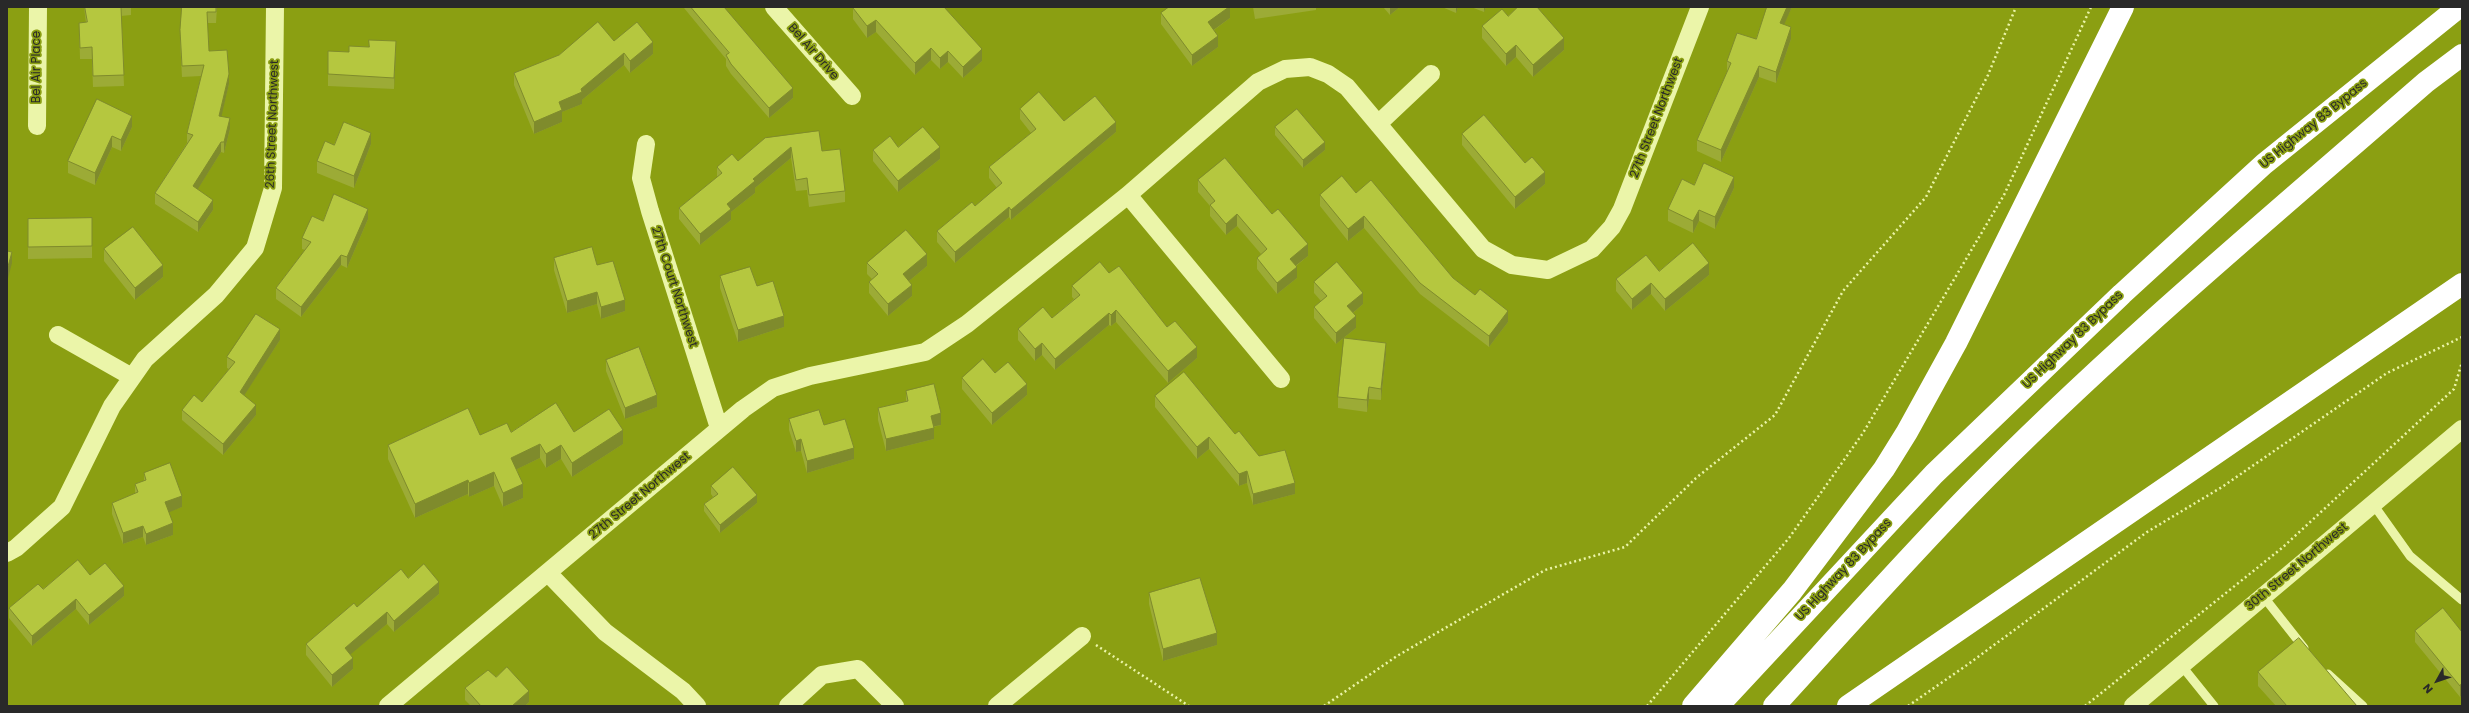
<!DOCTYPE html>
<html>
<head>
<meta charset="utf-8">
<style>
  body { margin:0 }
  #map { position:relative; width:2469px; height:713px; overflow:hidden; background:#8b9f12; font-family:Poppins,sans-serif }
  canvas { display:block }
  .frame { position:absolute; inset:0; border:8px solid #292929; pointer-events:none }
  .north { position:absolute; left:2417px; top:661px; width:40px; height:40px; -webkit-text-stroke:3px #8b9f12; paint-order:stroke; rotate:230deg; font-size:11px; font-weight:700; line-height:16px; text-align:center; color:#292929 }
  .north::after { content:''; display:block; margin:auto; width:14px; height:18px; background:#292929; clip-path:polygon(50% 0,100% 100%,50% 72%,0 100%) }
</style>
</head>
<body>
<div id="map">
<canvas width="2469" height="713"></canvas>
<div class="frame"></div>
<div class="north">N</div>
</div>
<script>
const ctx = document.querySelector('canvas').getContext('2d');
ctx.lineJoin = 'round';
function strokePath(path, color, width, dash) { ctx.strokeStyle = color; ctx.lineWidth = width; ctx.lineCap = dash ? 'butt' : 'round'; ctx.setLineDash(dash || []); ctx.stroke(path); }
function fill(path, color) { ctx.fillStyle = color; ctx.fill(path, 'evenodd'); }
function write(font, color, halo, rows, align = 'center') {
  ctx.font = font + ' Poppins,sans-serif'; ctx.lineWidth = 3.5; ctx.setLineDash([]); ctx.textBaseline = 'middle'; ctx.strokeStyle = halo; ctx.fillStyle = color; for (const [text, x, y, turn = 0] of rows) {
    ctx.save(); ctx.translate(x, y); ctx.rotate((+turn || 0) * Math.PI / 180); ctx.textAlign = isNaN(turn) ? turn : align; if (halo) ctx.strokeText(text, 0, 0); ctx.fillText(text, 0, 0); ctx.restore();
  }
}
strokePath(new Path2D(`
  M1096,645l93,61
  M1324,706l73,-50 148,-86 80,-23 71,-69 79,-63 68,-124 83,-94 62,-122 28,-68
  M1647,706l142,-168 74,-105 141,-238 87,-188
  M1908,706l59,-41 180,-133 75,-45 165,-114 75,-36
  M2085,706l197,-158 172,-159 8,-27`), '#ebf5a9', 2.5, [2, 3]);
strokePath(new Path2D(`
  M2373,504l37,52 52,44
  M2263,596l41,52
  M2181,665l33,41
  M2328,674l35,32`), '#ebf5a9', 9);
strokePath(new Path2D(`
  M774,7l78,89
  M1378,124l53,-50
  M37,126l1,-119
  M646,144l-5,34 9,33 69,217
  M1128,195l153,184
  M58,335l74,42
  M7,553l9,-5 46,-41 50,-101 33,-47 71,-64 39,-47 18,-60 2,-181
  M548,573l57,59 78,59 14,15
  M388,706l355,-297 30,-21 37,-12 115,-24 42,-28 161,-129 130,-113 27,-13 25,-2 18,7 19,13 136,162 29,16 36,5 44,-21 20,-22 10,-18 78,-202
  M788,706l34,-31 36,-6 37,37
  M997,706l85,-70
  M2133,706l329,-277`), '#ebf5a9', 18);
strokePath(new Path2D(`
  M1693,706l99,-115 92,-122 23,-37 49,-89 167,-336
  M1718,706l216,-232 188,-180 142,-130 195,-157
  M1774,706c64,-70 128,-142 194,-210 144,-147 303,-279 458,-414l36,-27
  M1848,706l614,-422`), '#fff', 22);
fill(new Path2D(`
  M84,7h47v8l-10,1 3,70 -31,1 -1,-28h-12l-1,-36h7z
  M182,7h35l-1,16h-9l2,28 20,33 -8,32 9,13 -6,24 -3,-1 -24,38 16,20 -15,22 -43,-28v-11l32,-50v-10l14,-57 -19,1 -2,-36z
  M684,7h40l69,91 -24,20 -38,-44 -5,-8v-7l-42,-51z
  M1230,7v11l-16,12 4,17 -26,19 -31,-42v-11z
  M1253,7h63v3l-61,9z
  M1383,7h17l-10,8z
  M1442,7h16l-2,6z
  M1471,7h15l-2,5z
  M1792,7l-8,17 7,15 -15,44 -17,-6 -38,85 -24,-11v-11l30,-68v-11l29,-22z
  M853,8l129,53 -19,17 -15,-16 -8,7 -9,-9 -16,15 -39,-43 -9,6 -14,-19z
  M1482,26l82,24 -31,27 -17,-20 -10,9 -24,-28z
  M614,41l39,13 -23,19 -6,-8 -42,35v4l-20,8v10l-28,12 -20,-49v-12z
  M349,52l47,1 -2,36 -66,-3v-12z
  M97,99l35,28 -11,24 -9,-4 -17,38 -27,-12v-12z
  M1020,109l44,12 52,11 -105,88 -2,-3 -54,46 -18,-21v-11l38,-25 22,-18 -8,-10v-11l42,-34 -11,-14z
  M1275,127l50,23 -22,18 -28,-33z
  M1462,134l63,29 20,21 -30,25 -53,-64z
  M765,138l57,13 23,40v11l-36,5 -2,-17 -11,1 -5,-33 -36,30v5l-24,19v8l-31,25 -21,-26v-11l38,-30v-11l21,-6z
  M371,144l-17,44 -37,-15v-12l17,-16z
  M898,147l42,12 -42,33 -25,-31v-11z
  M1198,180l74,34 36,42 -12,10 1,12 -20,16 -20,-25v-11l4,-4 -24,-28 -11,9 -16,-19v-10l-12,-14z
  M1694,185l40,3 -19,41 -16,-8 -6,12 -25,-12v-12z
  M1356,193l97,85 55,44 -19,25 -69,-53 -56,-66 -16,13 -28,-35v-11z
  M92,218v40l-64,1v-40z
  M368,219l-21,49 -6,-3 -40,52 -25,-18v-11l29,-38 -3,-1v-11z
  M104,249l59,28 -28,23 -31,-39z
  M554,258l43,7 28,46 -24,8 -4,-15 -30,9 -13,-43z
  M867,263l60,3 -18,15 3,15 -24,20 -19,-23v-11l3,-3 -5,-5z
  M1659,271l50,4 -44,36 -14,-17 -19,16 -16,-19v-12z
  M1109,273l58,54 30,31 -29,25 -52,-61 -5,4 -2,-1 -54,45 -13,-15 -7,6 -17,-21v-11l34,-11 22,-19 -2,-2v-11z
  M720,276l37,10 27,41 -46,15 -18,-54z
  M1314,282l49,22 -10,9 3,15 -20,16 -22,-26v-11l7,-6 -7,-8z
  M280,340l-36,55 12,20 -33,40 -41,-35v-10l20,-8 27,-33 -2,-1v-11z
  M1386,354l-5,46 -12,-1 -2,13 -29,-4v-11z
  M606,360l51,47 -32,12 -19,-48z
  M995,373l32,22 -35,30 -30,-36v-11z
  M906,391l35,34 -8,2 1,12 -48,12 -8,-31v-12l28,-6z
  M1155,396l80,38 24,22 36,38 -42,11 -6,-22 -8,3 -30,-37 -12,10 -42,-52z
  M789,419l65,40 -47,14 -6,-22 -5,1 -7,-22z
  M511,432h63l49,12 -51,33 -11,-18 -15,9 -6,-10 -23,11 6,29 -20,9 -9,-21 -25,11 -1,-3 -53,24 -27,-59v-14z
  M144,473l38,34 -14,5 5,23 -27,10 -3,-8 -20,7 -11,-30v-11l23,-9v-10l9,-3z
  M711,486l46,17 -37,30 -16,-22v-7l9,-7 -2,-3z
  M408,578l31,16 -45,38 -7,-8 -37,30 3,15 -21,18 -26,-32v-11l51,-37z
  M43,589l81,7 -35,29 -13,-16 -44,37 -23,-28v-10z
  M1149,593l68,52 -54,16 -14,-57z
  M2415,631l47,1v65l-1,-1 -1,1 -45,-55z
  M2258,672l99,34h-81l-18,-20z
  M496,677l33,25 -4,4h-54l-6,-6v-12z`), '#9cab36');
fill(new Path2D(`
  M1229,7h1v11l-22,16v-12z
  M1390,7h10l-10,8z
  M1456,7h2l-2,6z
  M1484,7h2l-2,5z
  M1787,7h5l-12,27v-11z
  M876,20v12l-9,6v-12z
  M1791,27v12l-15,44v-11z
  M1218,36v11l-26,19v-11z
  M1564,38v12l-31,27v-12z
  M396,41v12l-2,36v-11z
  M653,42v12l-23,19v-12z
  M1516,45v12l-10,9v-12z
  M931,48v12l-16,15v-12z
  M982,49v12l-19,17v-11z
  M948,51v11l-8,7v-11z
  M624,53v12l-42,35v4l-20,8v10l-28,12v-12l25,-20 22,-13z
  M1759,66v11l-38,85v-12z
  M229,74v10l-10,43v-11z
  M793,88v10l-24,20v-10z
  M132,116v11l-11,24v-11z
  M230,118v11l-6,24v-11z
  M1116,122v10l-105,88v-10z
  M371,133v11l-17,44v-12z
  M112,136v11l-17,38v-12z
  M221,142v10l-28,45v-11z
  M1325,142v8l-22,18v-8z
  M791,147v11l-36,30v5l-24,19v8l-31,25v-11l27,-30 26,-25z
  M940,147v12l-42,33v-11z
  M1545,172v12l-30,25v-12z
  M1734,177v11l-19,41v-12z
  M213,200v10l-15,22v-10z
  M1009,207v10l-54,46v-11z
  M368,209v10l-21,49v-11z
  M1699,210v11l-6,12v-12z
  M1237,214v12l-11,9v-11z
  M1364,216v12l-16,13v-12z
  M1308,244v12l-18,14v-11z
  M12,252v11l-5,19v-12z
  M927,254v12l-24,20v-12z
  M341,255v10l-40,52v-10z
  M1709,263v12l-44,36v-12z
  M163,265v12l-28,23v-12z
  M1297,267v11l-20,16v-11z
  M1651,283v11l-19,16v-11z
  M912,285v11l-24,20v-12z
  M597,292v12l-30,9v-12z
  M1363,293v11l-16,14v-12z
  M625,300v11l-24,8v-12z
  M1116,310v12l-5,4v-11z
  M1508,311v11l-19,25v-11z
  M1109,313v12l-54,45v-11z
  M784,316v11l-46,15v-12z
  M1356,316v12l-20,16v-11z
  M280,329v11l-40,62v-10z
  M1042,343v12l-7,6v-12z
  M1386,343v11l-5,46v-11z
  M1197,347v11l-29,25v-12z
  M8,366v12h-1v-11z
  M1027,384v11l-35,30v-12z
  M1369,387v12l-2,13v-12z
  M657,395v12l-32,12v-11z
  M256,405v10l-33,40v-11z
  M941,413v12l-10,2v-11z
  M934,428v11l-48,12v-12z
  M623,430v14l-51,33v-14z
  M1209,437v12l-12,10v-12z
  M801,439v12l-5,1v-11z
  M540,444v14l-29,14v-14z
  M561,445v14l-15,9v-14z
  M854,448v11l-47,14v-12z
  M1247,471v12l-8,3v-12z
  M494,472v14l-25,11v-14z
  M468,480v14l-53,24v-14z
  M1295,483v11l-42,11v-11z
  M523,484v14l-20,9v-14z
  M757,495v8l-37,30v-8z
  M182,496v11l-17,7v-12z
  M173,523v12l-27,10v-11z
  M143,526v11l-20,7v-11z
  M439,582v12l-45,38v-11z
  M124,586v10l-35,29v-10z
  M76,599v10l-44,37v-10z
  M387,612v12l-42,35v-11z
  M1217,633v12l-54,16v-12z
  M353,658v11l-21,18v-12z
  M2461,684v12l-1,1v-11z
  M529,691v11l-4,4h-13z`), '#7f8b2c');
const building = new Path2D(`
  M85,7h36l3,68 -31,1 -1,-29 -12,1 -1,-25 8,-1z
  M182,7h34v5h-9l2,39 18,-1 2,24 -10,42 11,2 -6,24h-3l-28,44 20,14 -15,22 -43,-29 38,-58 -6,-2 17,-68 -22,1 -2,-36z
  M691,7h33l69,81 -24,20 -38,-44 -5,-9 3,-2z
  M854,7h90l38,42 -19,18 -15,-16 -8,7 -9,-10 -16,15 -39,-43 -9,6 -14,-18z
  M1169,7h60l-21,15 10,14 -26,19 -31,-42z
  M1518,7h19l27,31 -31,27 -17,-20 -10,9 -24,-28 20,-17 6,7z
  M1767,7h20l-7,16 11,4 -15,45 -17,-6 -38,84 -24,-10 34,-77 -4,-2 10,-28 19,6z
  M598,22l16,19 23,-19 16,20 -23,19 -6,-8 -43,36 1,3 -23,10 3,8 -28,12 -20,-49 45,-18z
  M369,40l27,1 -2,37 -66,-4v-23l21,1v-6l20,1z
  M1039,92l25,29 31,-25 21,26 -105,88 -2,-3 -54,45 -18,-21 35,-29 3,4 27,-23 -13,-16 47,-38 -16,-20z
  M97,99l35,17 -11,24 -9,-4 -17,37 -27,-12z
  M1297,109l28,33 -22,18 -28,-33z
  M1484,115l41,48 7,-6 13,15 -30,25 -53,-63z
  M344,122l27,11 -17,43 -37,-15 8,-20 9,4z
  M923,127l17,20 -42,34 -25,-31 17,-14 8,11z
  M819,131l3,20 18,-2 5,42 -36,4 -2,-17 -11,2 -5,-33 -38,32 2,2 -28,23 4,5 -31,25 -21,-26 43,-35 -5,-6 15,-13 6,7 27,-23z
  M1225,158l47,56 6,-5 30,35 -18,15 7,8 -20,16 -20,-25 10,-9 -30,-35 -11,10 -16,-19 5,-4 -17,-21z
  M1704,163l30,14 -19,40 -16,-7 -6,11 -25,-12 14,-30 12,6z
  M1342,176l14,17 15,-13 82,98 22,17 5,-6 28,22 -19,25 -69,-53 -56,-67 -16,13 -28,-34z
  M334,194l34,15 -21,48 -6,-2 -40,52 -25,-19 35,-46 -9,-4 10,-22 11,5z
  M92,218v28l-64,1v-28z
  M133,227l30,38 -28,23 -31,-39z
  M906,230l21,24 -24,20 9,11 -24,19 -19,-22 9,-8 -11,-11z
  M1693,243l16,20 -44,36 -14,-16 -19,16 -16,-20 30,-24 13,16z
  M592,247l5,18 16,-4 12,39 -24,7 -4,-15 -30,9 -13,-43z
  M7,251l5,1 -5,18z
  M1100,262l9,11 10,-7 48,61 8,-6 22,26 -29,24 -52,-61 -5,5 -2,-2 -54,46 -13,-16 -7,6 -17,-20 25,-22 9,11 28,-23 -8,-9z
  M1337,262l26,31 -16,13 9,10 -20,17 -22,-26 13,-11 -13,-14z
  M750,267l7,19 16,-5 11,35 -46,14 -18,-54z
  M256,314l24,15 -40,63 16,13 -33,39 -41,-34 12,-15 8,7 33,-40 -8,-5z
  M1344,338l42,5 -5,46 -12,-2 -2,13 -29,-3z
  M639,347l18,48 -32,13 -19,-48z
  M983,359l12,14 13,-11 19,22 -35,29 -30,-35z
  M1184,372l51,62 4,-3 20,25 26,-6 10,33 -42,11 -6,-23 -8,3 -30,-37 -12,10 -42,-51z
  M934,384l7,29 -10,3 3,12 -48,11 -8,-31 30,-7 -2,-10z
  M556,403l18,29 35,-23 14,21 -51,33 -11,-18 -15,9 -6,-10 -29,14 12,26 -20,9 -9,-21 -25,11 -1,-3 -53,24 -27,-59 80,-37 12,27 27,-12 4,9z
  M819,410l5,15 21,-6 9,29 -47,13 -6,-22 -5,2 -7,-22z
  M170,463l12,33 -17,6 8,21 -27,11 -3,-8 -20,7 -11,-30 26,-11 -3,-8 11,-4 -2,-7z
  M733,467l24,28 -37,30 -16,-21 14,-10 -7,-8z
  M78,560l12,15 15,-12 19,23 -35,29 -13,-16 -44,37 -23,-28 29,-24 5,5z
  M424,564l15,18 -45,39 -7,-9 -42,36 8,10 -21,17 -26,-31 48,-41 3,4 44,-38 7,9z
  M1200,578l17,55 -54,16 -14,-56z
  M2443,608l19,24v53l-1,-1 -1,2 -45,-55z
  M2299,638l58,68h-70l-29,-34z
  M507,667l22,24 -17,15h-31l-16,-18 23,-18 8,7z`);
fill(building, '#b5c73f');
strokePath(building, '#7f8b2c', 1);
write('12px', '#292929', '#8b9f12', [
  ["Bel Air Drive",813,52,49],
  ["Bel Air Place",37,67,-90],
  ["27th Street Northwest",1657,118,-69],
  ["26th Street Northwest",273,124,-88],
  ["US Highway 83 Bypass",2314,124,-39],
  ["27th Court Northwest",674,287,72],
  ["US Highway 83 Bypass",2073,340,-44],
  ["27th Street Northwest",640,496,-40],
  ["30th Street Northwest",2297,567,-40],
  ["US Highway 83 Bypass",1844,570,-47]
]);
</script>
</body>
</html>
